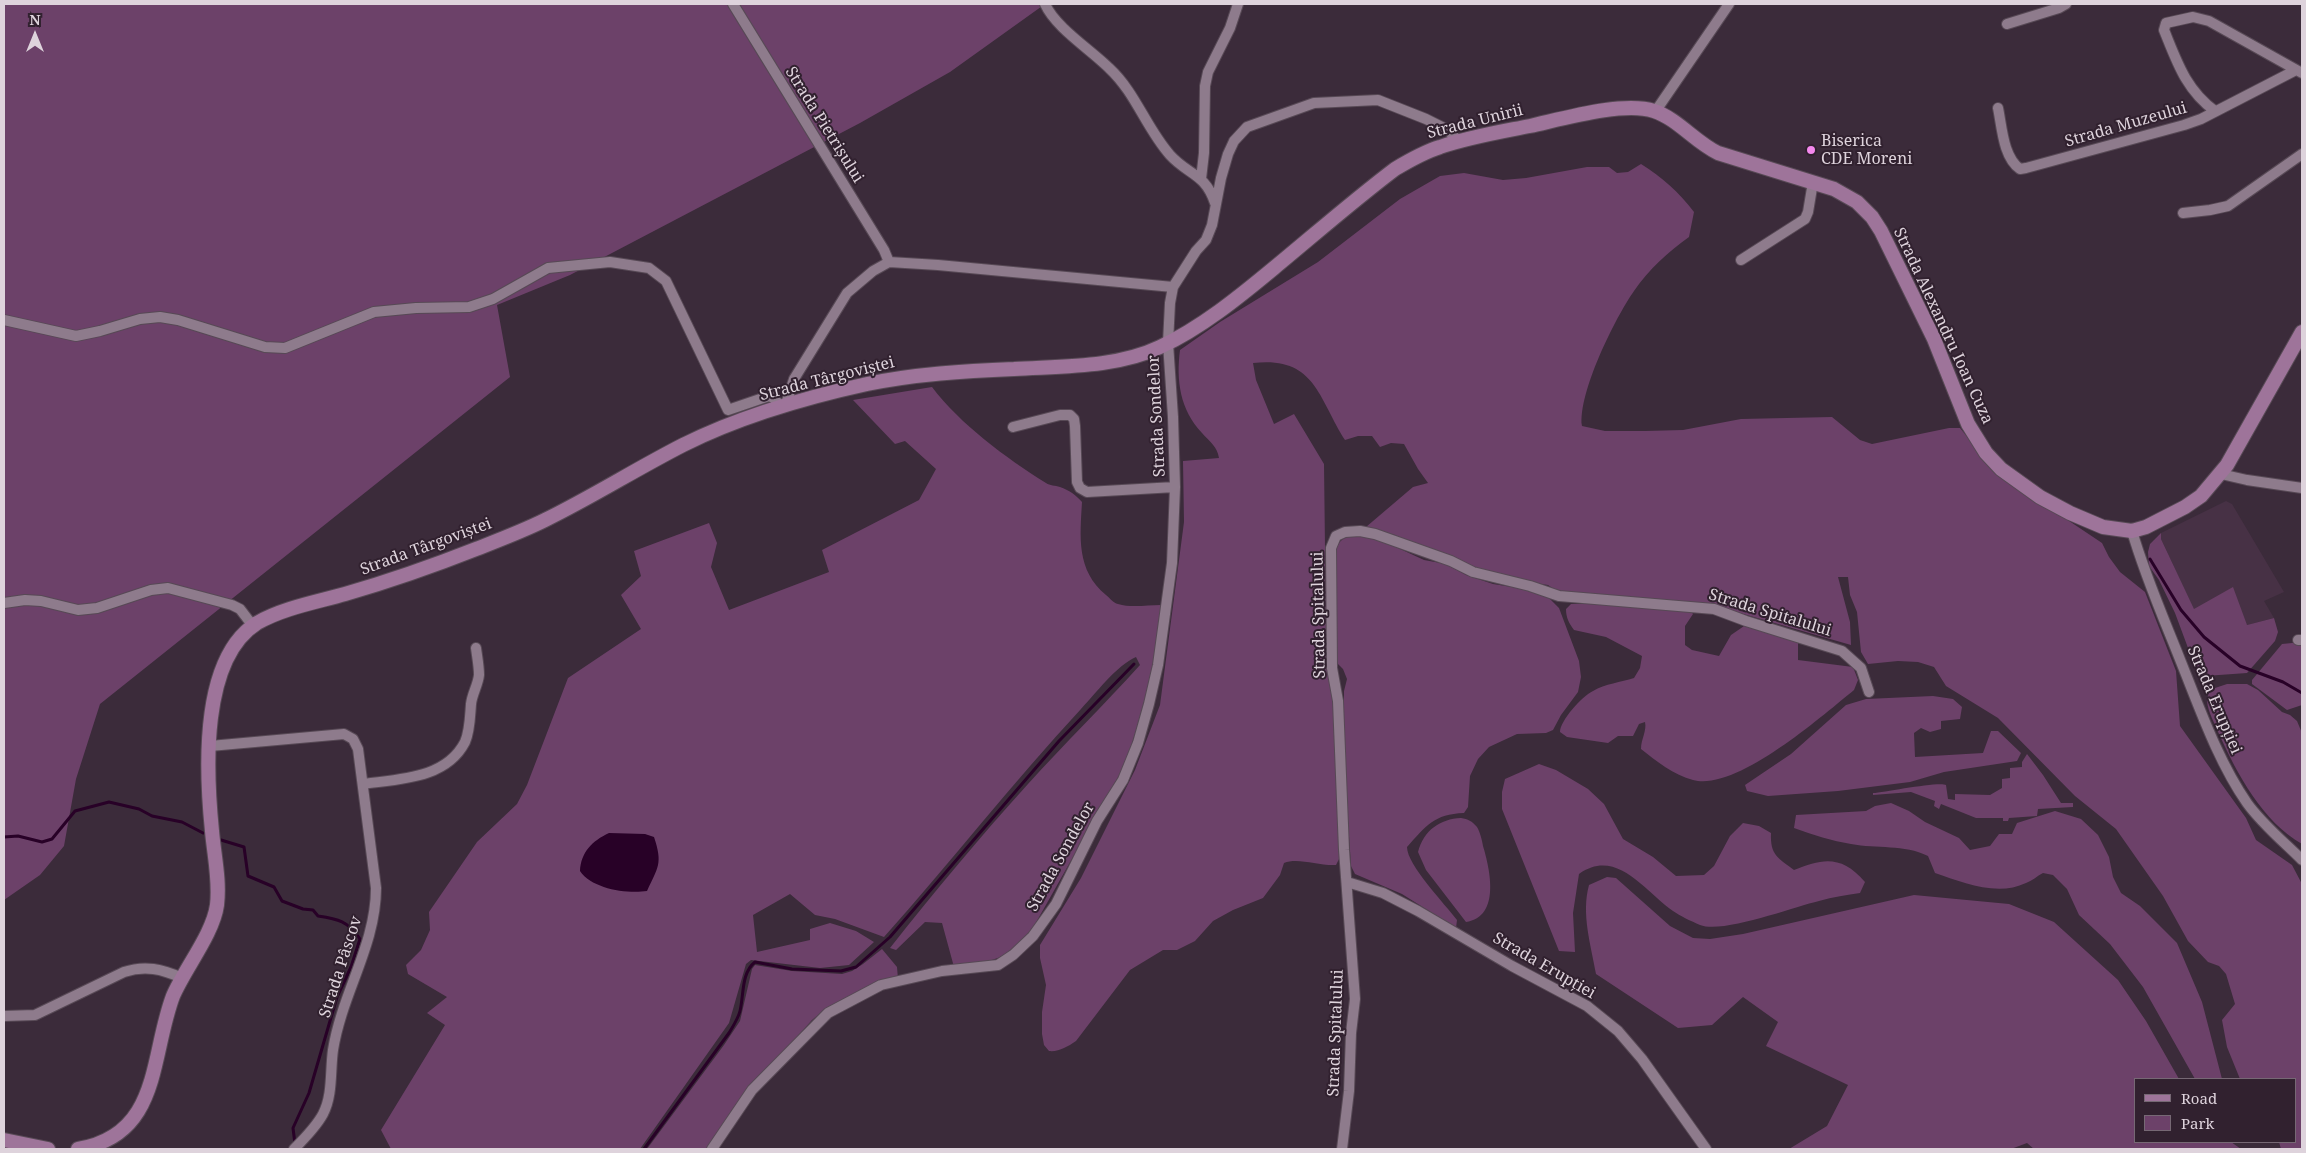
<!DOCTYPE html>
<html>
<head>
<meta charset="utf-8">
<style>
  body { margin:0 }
  #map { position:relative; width:2306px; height:1153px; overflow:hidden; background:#3b2b3a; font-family:"Noto Serif",serif }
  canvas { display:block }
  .frame { position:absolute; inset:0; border:5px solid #ded3dc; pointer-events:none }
  .legend { position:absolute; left:2134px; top:1078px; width:162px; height:65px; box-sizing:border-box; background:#31212f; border:1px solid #766874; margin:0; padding:6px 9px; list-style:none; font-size:15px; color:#ded3dc }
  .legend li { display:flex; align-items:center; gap:10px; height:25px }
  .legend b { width:25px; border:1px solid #766874 }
  .north { position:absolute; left:10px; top:10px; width:50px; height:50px; -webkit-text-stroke:4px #31212f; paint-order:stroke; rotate:0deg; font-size:14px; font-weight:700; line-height:20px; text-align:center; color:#ded3dc }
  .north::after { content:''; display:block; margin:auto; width:18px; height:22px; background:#ded3dc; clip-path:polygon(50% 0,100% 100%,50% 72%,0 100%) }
</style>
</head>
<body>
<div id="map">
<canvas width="2306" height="1153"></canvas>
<div class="frame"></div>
<ul class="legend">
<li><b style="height:6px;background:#9e749a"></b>Road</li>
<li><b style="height:14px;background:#6c4169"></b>Park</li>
</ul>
<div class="north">N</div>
</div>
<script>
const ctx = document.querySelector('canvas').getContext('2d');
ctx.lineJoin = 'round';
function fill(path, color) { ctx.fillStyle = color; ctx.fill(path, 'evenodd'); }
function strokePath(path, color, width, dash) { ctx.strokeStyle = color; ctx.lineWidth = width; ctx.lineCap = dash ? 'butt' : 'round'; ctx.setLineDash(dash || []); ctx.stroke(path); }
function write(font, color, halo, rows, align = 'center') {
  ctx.font = font + ' "Noto Serif",serif'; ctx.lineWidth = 4; ctx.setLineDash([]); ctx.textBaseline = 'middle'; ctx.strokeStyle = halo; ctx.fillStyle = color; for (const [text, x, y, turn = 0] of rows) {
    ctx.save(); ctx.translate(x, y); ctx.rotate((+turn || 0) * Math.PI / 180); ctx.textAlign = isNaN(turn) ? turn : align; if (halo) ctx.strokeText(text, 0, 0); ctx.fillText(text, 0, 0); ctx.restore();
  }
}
fill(new Path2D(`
  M2226,501l6,3 52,88 -20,9 10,17 -27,7 -53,-15 -33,-71v-6z`), '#473145');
fill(new Path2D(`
  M4,4h1041l-95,68 -90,51 -290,152 -73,30 13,72 -410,327 -24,75 -12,67 -24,29 -36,25z
  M1641,164c21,13 38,28 53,48l-5,25c-21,15 -40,32 -55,54 -19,27 -56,102 -52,135l23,5h40l38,-1 58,-11 91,-2 28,23 12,4 77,-16h11l36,44 106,71 7,14 11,15 25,20 31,79 4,55 66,92 10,22 36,25 10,19v265h-21l-2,-7h16v-63h-55l-13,-32 -5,-27 13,-16 -9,-30 -7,-8 -11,-4 -20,-21 -25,-45 -47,-67 -41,-33 -77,-78 -52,-32 -12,-19 -16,-5 -20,-1 -30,3 -7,-12 -4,-40 -7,-17 -2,-18h-10l12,45 1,23 -139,-40 -154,-13 -10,-7 -46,-7 -77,-28 -30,-15 -27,-6 -2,-2 47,-40 15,-4 -10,-14 -14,-25 -13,-1 -11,4 -8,-11h-14l-13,4c-27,-43 -30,-84 -92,-77l3,17 18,44 20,-10 30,50 2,167 8,71 7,143 -2,14 -3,6c-18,1 -38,-8 -52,-2l-4,12 -17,23 -30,12 -20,11 -18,20 -18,9h-14l-33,20 -54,71c-9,6 -17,11 -27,10l-5,-6 -2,-11v-22l4,-27 -6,-27v-13l41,-67 54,-108 25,-65 24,-183 -1,-61 36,-3c-2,-12 -9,-16 -17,-25 -22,-23 -26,-53 -22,-83l40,-28 98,-60 82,-63 40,-23 24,-3 39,7 23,-2 61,-11h22l8,6 11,-1z
  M932,387c28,37 74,71 114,96 4,3 9,2 14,4 9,3 16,8 22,15 -2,35 -6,68 24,93 4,3 7,8 12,9 13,4 29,1 43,1l-3,41 -8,41 -25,78 -91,161c-27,36 -39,34 -80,41l-12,-44 -17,-1 -29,28 -6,-2c44,-56 90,-111 138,-164 36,-40 76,-79 112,-119l-4,-8c-19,8 -40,36 -55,52 -68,73 -130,153 -197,228l-49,-18 -20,-4 -25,-21 -37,21 4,37 53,-12v-11l20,-6 26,8 18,11 -25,23 -29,3 -69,-8 -5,4 -17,59 -89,126h-249l-10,-19 64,-105 -18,-12 20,-16 -39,-23 -2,-9 15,-15 9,-20 -1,-18 48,-70 40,-38 10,-19 41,-107 73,-49 -20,-34 20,-19 -7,-25 75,-28 8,20 -6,24 18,43 100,-38 -7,-22 97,-50 17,-31 -31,-28 -10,3 -42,-44z
  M2161,533v6l33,70 39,-22 14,38 27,-7 4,14 -3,9 -28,32 -42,3 -11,-12 -19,-51 -16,-33 -10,-14 -1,-14 2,-8z
  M1370,535l54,25 22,4 20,11 27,9 32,5 20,5 14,14 20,53 2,16 -3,15 -17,23 -8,15 -7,3 -29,1 -28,13 -11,12 -8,17 -2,31 -4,6c-30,1 -38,13 -57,34 0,18 38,57 50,73l-1,8 -54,-34 -47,-20 -4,-8 -7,-104v-71l3,-12 -4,-10 -6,-6 -1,-115c7,-15 19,-13 34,-13z
  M1571,604h44l75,6 3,4 -8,12v19l7,5 27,6 12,-21 16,-11 51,17v19l55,7 5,13 -4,10c-32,26 -118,102 -161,90 -19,-5 -37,-19 -52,-31 0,-10 6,-18 4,-27l-6,2 -6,12h-15l-10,7 -41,-6 -7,-5c0,-11 22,-36 33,-41 12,-7 28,-9 41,-13l6,-10 2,-12 -36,-19 -32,-7c-5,-7 -8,-12 -8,-21z
  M2302,642v63l-15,5 -35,-26v-4l30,-36z
  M2227,684h20l11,6 24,22 8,3 7,6 5,12v111c-39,-22 -65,-70 -83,-110 -4,-10 -11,-22 -12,-33 0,-3 2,-7 2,-11z
  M1933,696l20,3 9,8 -2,12 -19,2v8l-11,3 -9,-4 -7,5 1,24 68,-4 8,-22h7l23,22 -4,8 -73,11 -34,10 -72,9 -70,5 -21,-5 -2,-6 46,-31 55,-49 20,-6z
  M2027,754l16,21 18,28h12v4l-35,2 -1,7 -28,2 -1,3h-5v-3h-27l-35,-14 -2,5 -5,-3 1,-5 -24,-9 -38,3v-2c12,-1 67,-12 73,-8l2,14 7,1v-6l35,1 12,-7v-9l8,-1v-10l12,-1v-5z
  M1539,764l17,6 32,19 16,15 19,35 30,18 23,19 28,-1 10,-9 16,-30 13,-13 16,3 12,7c-1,22 7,25 23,37 29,-12 48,-15 71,12l-5,11c-13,2 -27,4 -41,8 -26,6 -96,33 -119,24 -9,-4 -20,-9 -27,-14 -28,-19 -56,-64 -94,-37l-6,39 2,39 -16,-1 -57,-142v-17l3,-13z
  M1891,803l18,8 16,11 34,16 11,12 20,-4 9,-12h13l5,-11 38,-12 26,8 17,16 11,22 4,20 8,16 19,13 37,37 25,59 20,77h-27l-52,-92 -33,-43 -31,-29 -12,-26 -14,-14 -10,-2c-6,3 -11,8 -17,10 -29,14 -64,-1 -91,-10l-7,-17c-24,-12 -51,-7 -77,-12 -19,-3 -38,-9 -57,-16l2,-13 70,-4 9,-5z
  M1461,818c7,1 11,3 16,9 3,5 5,13 6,19 7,23 18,71 -17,76l-40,-52 -8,-18c6,-22 22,-33 43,-34z
  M1607,877l9,1 54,48 23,12 17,1 33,-5 171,-39 95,9 45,18 64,58 28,41 33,58h-44v63h96l10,7h-207l-7,-6 -16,6h-222l38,-23 21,-41 -82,-39 12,-24 -35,-25 -31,28 -34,3 -82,-54c-5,-29 -15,-60 -7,-89z
  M882,949l15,18 1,12 -20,5 -50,23 -16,13 -58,66 -45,63h-62l77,-104 16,-24 12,-52 3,-4 37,6 50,3 10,-3 11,-7z`), '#6c4169');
fill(new Path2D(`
  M609,833l36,1 9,3c9,27 4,30 -7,54 -20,3 -55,-2 -67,-20 1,-19 12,-30 29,-38z`), '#280127');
strokePath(new Path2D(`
  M2150,559l31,51 23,27 36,29 43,16 19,11
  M4,837l14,-1 24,6 10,-3 23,-28 34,-9 30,7 13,7 30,6 21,11
  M221,840l23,7 4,29 26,11 8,14 21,8 10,1 5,6c20,3 30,5 42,23l-9,28 -14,30 -28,96 -16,35 2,16
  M644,1149l85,-116c4,-7 9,-14 11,-22 4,-16 1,-38 15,-49l37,7 49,2 15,-4 34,-30 169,-196 75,-77`), '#280127', 3);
const minor = new Path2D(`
  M733,4l151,246 5,12
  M1045,4c11,24 45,45 64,64 27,25 37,60 61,87 18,20 35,18 45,48
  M2007,24l52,-16 7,-4
  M1998,108c4,19 5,49 22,61l6,-1 158,-43 17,-6 95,-49
  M2215,111c-29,-21 -38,-49 -51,-81l2,-7 27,-6 16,4 93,52
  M1655,112l74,-108
  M1201,179l3,-26 1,-67 3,-14 22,-44 8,-24
  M2183,213l27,-3 18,-4 74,-52
  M1741,260l64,-41 3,-7 5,-30
  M4,320l72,16 24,-5 40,-12 20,-2 18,3 87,27 20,1 89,-36 42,-4 53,-1 24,-8 55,-31 62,-6 39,6 17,13 62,129 41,-14 5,2 5,7
  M786,404l8,-25 53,-86 26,-22 16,-9 49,3 235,22
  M1013,427l47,-12h10l4,4 1,7 2,56 3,6 7,4 88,-5
  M2221,474l26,6 55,8
  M2132,531c13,45 32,88 49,131 19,47 37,99 66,141 15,21 37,39 55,57
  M4,603l21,-3 16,1 37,9 19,-2 54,-18 17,-2 64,17 8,4 13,17
  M2298,640h4
  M210,746l134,-12 9,5 5,10 18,139c0,57 -34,105 -43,162 -3,21 0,45 -10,64 -7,13 -19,25 -29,35
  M363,784c36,-5 83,-5 102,-42 5,-11 5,-26 6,-38 1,-10 7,-19 8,-29 0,-9 -2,-19 -3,-27
  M1347,882l36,11 35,18 94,55 75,40 31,25 24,28 64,90
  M4,1016l31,-1 89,-43c21,-7 38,-3 58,6
  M712,1149l40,-59 76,-77 53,-28 61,-14 56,-6 15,-10 20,-19 23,-32 41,-83 26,-41 15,-37 11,-39 9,-39 14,-102 3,-76 -2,-70 -5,-74 2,-40 3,-16 23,-36 10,-11 6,-15 9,-47 7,-24 6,-13 13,-14 67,-24 64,-3 48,19 22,11 11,12
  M1342,1149l7,-58 2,-58 4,-34 -11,-149 -6,-149 -6,-33 -1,-120 5,-12 9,-4 15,-1 15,3 76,27 22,11 57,14 29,10 155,13 32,12 96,30 19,17 8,24`);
const secondary = new Path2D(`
  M4,1140l44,9
  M78,1149c83,-14 72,-92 95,-153 12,-28 40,-62 44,-91 3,-25 -3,-50 -5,-74 -6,-59 -12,-172 45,-208 26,-15 60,-21 88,-29 45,-13 88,-28 131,-45 23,-9 47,-18 69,-29 47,-23 91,-51 138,-75 58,-29 120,-47 184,-61 48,-10 98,-13 147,-15 47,-3 102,-1 146,-22 41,-19 79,-50 114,-79 40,-33 80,-68 121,-99 15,-9 29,-17 45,-22 29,-10 60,-15 90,-21 32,-7 93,-25 124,-15 24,8 41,31 64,42l116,36 23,13 15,15 9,14 53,108 34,85 18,29 15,16 39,28 30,16 33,14 29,4 14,-4 39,-20 16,-11 26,-31 75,-133`);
strokePath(minor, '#574955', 12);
strokePath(secondary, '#574955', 16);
strokePath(minor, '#8e7b8c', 10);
strokePath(secondary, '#9e749a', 14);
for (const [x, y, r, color] of [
  [1811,150,5,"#f589ee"]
]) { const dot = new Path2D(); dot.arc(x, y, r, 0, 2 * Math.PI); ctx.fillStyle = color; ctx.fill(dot); strokePath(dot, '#31212f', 2); }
write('16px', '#ded3dc', '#31212f', [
  ["Strada Unirii",1475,122,-14],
  ["Strada Pietrișului",824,125,58],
  ["Strada Muzeului",2126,125,-16],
  ["Strada Alexandru Ioan Cuza",1943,326,65],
  ["Strada Târgoviștei",827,379,-14],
  ["Strada Sondelor",1157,416,-93],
  ["Strada Târgoviștei",426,547,-20],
  ["Strada Spitalului",1770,613,17],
  ["Strada Spitalului",1319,615,-91],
  ["Strada Erupției",2214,700,67],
  ["Strada Sondelor",1061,857,-61],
  ["Strada Erupției",1544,966,30],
  ["Strada Pâscov",341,967,-72],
  ["Strada Spitalului",1336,1033,-88]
]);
write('16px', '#ded3dc', '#31212f', [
  ["Biserica",1821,141],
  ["CDE Moreni",1821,159]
], 'left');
</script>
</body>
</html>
